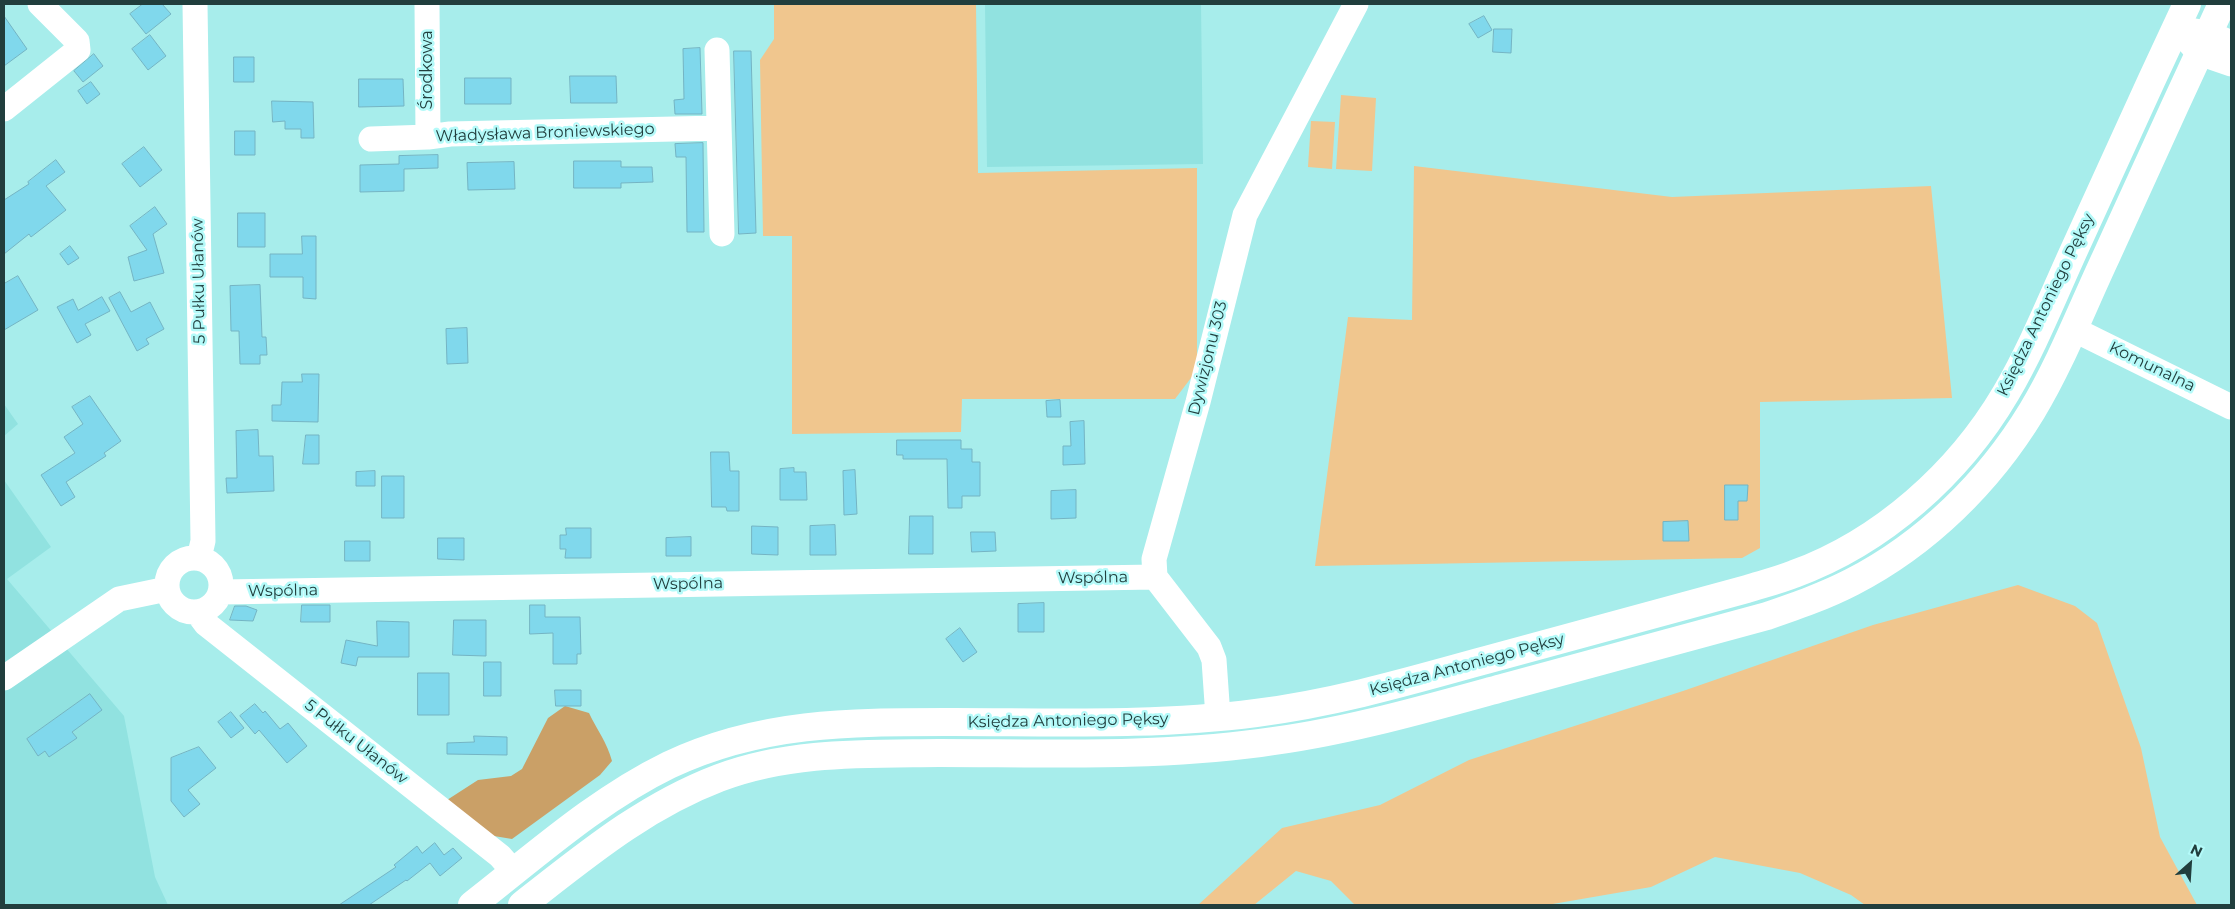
<!DOCTYPE html>
<html>
<head>
<meta charset="utf-8">
<style>
  body { margin:0 }
  #map { position:relative; width:2235px; height:909px; overflow:hidden; background:#a7edeb; font-family:Montserrat,sans-serif }
  canvas { display:block }
  .frame { position:absolute; inset:0; border:5px solid #213e3d; pointer-events:none }
  .north { position:absolute; left:2165px; top:839px; width:50px; height:50px; -webkit-text-stroke:4px #b4faf9; paint-order:stroke; rotate:26deg; font-size:14px; font-weight:700; line-height:20px; text-align:center; color:#213e3d }
  .north::after { content:''; display:block; margin:auto; width:18px; height:22px; background:#213e3d; clip-path:polygon(50% 0,100% 100%,50% 72%,0 100%) }
</style>
</head>
<body>
<div id="map">
<canvas width="2235" height="909"></canvas>
<div class="frame"></div>
<div class="north">N</div>
</div>
<script>
const ctx = document.querySelector('canvas').getContext('2d');
ctx.lineJoin = 'round';
function fill(path, color) { ctx.fillStyle = color; ctx.fill(path, 'evenodd'); }
function strokePath(path, color, width, dash) { ctx.strokeStyle = color; ctx.lineWidth = width; ctx.lineCap = dash ? 'butt' : 'round'; ctx.setLineDash(dash || []); ctx.stroke(path); }
function write(font, color, halo, rows, align = 'center') {
  ctx.font = font + ' Montserrat,sans-serif'; ctx.lineWidth = 5; ctx.setLineDash([]); ctx.textBaseline = 'middle'; ctx.strokeStyle = halo; ctx.fillStyle = color; for (const [text, x, y, turn = 0] of rows) {
    ctx.save(); ctx.translate(x, y); ctx.rotate((+turn || 0) * Math.PI / 180); ctx.textAlign = isNaN(turn) ? turn : align; if (halo) ctx.strokeText(text, 0, 0); ctx.fillText(text, 0, 0); ctx.restore();
  }
}
fill(new Path2D(`
  M985,4h216l2,160 -216,3z
  M4,404l14,20 -14,12z
  M4,480l47,67 -44,32 117,137 31,161 13,28h-164z`), '#91e2e0');
fill(new Path2D(`
  M774,4h202l2,169 219,-5v202l-22,29h-213l-1,33 -169,2v-198h-29l-3,-176 14,-21z
  M1341,95l35,3 -4,73 -36,-2z
  M1311,121l24,1 -3,47 -24,-2z
  M1414,166l258,31 259,-11 21,212 -192,4v146l-18,10 -427,8 33,-249 64,3z
  M2018,585l57,21 22,17 44,125 19,89 37,68h-332l-14,-10 -51,-22 -85,-16 -64,30 -104,18h-192l-24,-24 -35,-10 -42,34h-56l84,-77 98,-23 89,-45 214,-69 190,-66z`), '#f0c68e');
fill(new Path2D(`
  M565,706l24,7c8,17 18,29 23,48l-12,14 -88,64 -30,-5 -35,-34 31,-20 33,-4 11,-7 26,-51z`), '#caa067');
const building = new Path2D(`
  M143,4h19l9,10 -25,20 -16,-20z
  M4,16l23,33 -23,17z
  M1484,16l8,14 -14,8 -9,-14z
  M1494,29h18l-1,24 -18,-1z
  M150,35l16,21 -18,14 -16,-21z
  M700,48l2,66h-27l-1,-14 10,-1 -1,-50z
  M734,51h17l5,182 -17,1z
  M94,54l9,12 -20,16 -9,-11z
  M234,57h20v25h-20z
  M570,76h46l1,27h-46z
  M465,78h46v26h-46z
  M359,79h44l1,27 -45,1z
  M91,82l9,12 -13,10 -9,-13z
  M272,101l41,1 1,36h-13v-9h-16v-8l-12,1z
  M235,131h20v24h-20z
  M703,143l1,89h-17l-1,-75h-10l-1,-13z
  M144,147l18,23 -22,17 -18,-23z
  M438,155v13l-34,1v22l-44,1v-27l39,-1v-8z
  M56,160l9,12 -19,14 20,24 -35,27 -2,-3 -25,20v-54l25,-16 -1,-2z
  M574,161h47v6h31l1,15 -32,1v5h-47z
  M514,162l1,27 -47,1 -1,-27z
  M155,207l12,17 -14,10 11,39 -30,8 -6,-24 19,-7 -17,-24z
  M238,213h27v34h-27z
  M302,236h14v63l-13,-1v-21h-33v-23h32z
  M70,246l9,12 -11,7 -8,-11z
  M18,276l20,34 -34,20v-46z
  M260,285l2,52h4l1,18h-7v9h-20l-1,-33h-8l-1,-45z
  M120,292l11,20 19,-10 14,27 -18,10 3,5 -12,7 -28,-53z
  M102,297l8,14 -25,13 6,11 -14,8 -20,-36 16,-8 5,11z
  M467,328l1,35 -21,1 -1,-35z
  M302,374h17l-1,48 -46,-1v-16h9l1,-23h20z
  M90,396l31,45 -17,12 2,3 -40,26 9,15 -14,9 -20,-31 34,-22 -11,-16 19,-13 -11,-17z
  M1060,400l1,17h-14l-1,-16z
  M1084,421l1,43 -22,1v-19h8l-1,-24z
  M258,430l1,26h14l1,35 -47,2 -1,-15h11l-1,-47z
  M306,435h13v29h-16z
  M897,440h64v9h11v13h8v34h-18v12h-14l-1,-49h-44v-4h-6z
  M711,452h18l1,19h9v40h-12l-1,-4h-14z
  M794,468v4h12l1,28h-27v-31z
  M855,470l2,44 -13,1 -1,-44z
  M375,471v15h-19v-14z
  M382,476h22v42h-22z
  M1725,485h23l-1,16h-9v19h-13z
  M1076,490v28l-25,1v-28z
  M910,516h23v38h-24z
  M1688,521l1,20h-26v-19z
  M835,525l1,30h-26v-29z
  M752,526l26,1v28l-26,-1z
  M566,528h25v30h-26l1,-9h-6v-14h6z
  M971,532h24l1,19 -24,1z
  M691,537v19h-25v-18z
  M438,538h26v22l-26,-1z
  M345,541h25v20h-25z
  M1044,603v29h-26v-28z
  M302,605h28v17h-29z
  M530,605h15v12h35l1,37h-4v10h-24v-31l-23,1z
  M235,606h11l11,4 -4,11 -23,-1z
  M454,620h32v36l-33,-1z
  M377,621l32,1v35h-51l-2,9 -15,-3 5,-23 31,6z
  M960,628l17,24 -14,10 -17,-23z
  M484,662h17v34h-17z
  M418,673h31v42h-31z
  M555,690h26v16h-25z
  M90,694l12,16 -30,22 5,6 -28,19 -4,-6 -7,5 -11,-17z
  M255,704l8,9 2,-2 15,18 8,-6 19,23 -20,17 -28,-33 -4,4 -15,-18z
  M231,712l13,16 -13,10 -13,-16z
  M474,736l33,1v18l-60,-1v-11l27,-1z
  M199,747l17,21 -28,22 12,14 -16,13 -13,-16v-43z
  M435,843l9,12 9,-7 9,10 -22,18 -10,-13 -23,18 -1,-1 -37,25h-30l57,-38 -2,-2 23,-19 5,7z`);
fill(building, '#80d8ec');
strokePath(building, '#74b4c3', 1);
strokePath(new Path2D(`
  M195,4l8,537 -4,17
  M427,4l1,133
  M2176,28l23,25 32,11
  M2189,30l19,3 23,10
  M717,50l5,184
  M4,109l74,-59 -1,-9 -37,-37
  M371,139l57,-2 22,-3 269,-6
  M2073,329l158,78
  M167 585a27 27 0 1 1 54 0a27 27 0 1 1-54 0Z
  M221,592l934,-15
  M197,612l9,12 294,232 14,16
  M4,678l115,-79 48,-10
  M1218,717l-4,-57 -5,-13 -54,-70 -1,-18 44,-157 47,-187 111,-211`), '#fff', 25);
strokePath(new Path2D(`
  M472,905c63,-49 125,-105 197,-140 93,-44 184,-43 284,-43 101,0 203,4 303,-9 79,-10 154,-32 230,-53 87,-23 174,-47 261,-71 16,-5 32,-9 47,-15 88,-32 165,-101 212,-181 27,-46 47,-97 69,-145 37,-82 74,-163 112,-244
  M522,905c63,-49 121,-98 197,-127 71,-27 146,-24 220,-25 107,0 215,4 321,-10 82,-10 162,-33 242,-55 88,-24 177,-48 265,-72 29,-10 58,-20 85,-34 74,-38 137,-100 180,-171 29,-48 50,-103 74,-154 38,-84 77,-169 116,-253`), '#fff', 28);
write('16px', '#213e3d', '#b4faf9', [
  ["Środkowa",427,70,-90],
  ["Władysława Broniewskiego",545,133,-2],
  ["5 Pułku Ułanów",199,281,-91],
  ["Księdza Antoniego Pęksy",2046,305,-64],
  ["Dywizjonu 303",1208,358,-76],
  ["Komunalna",2152,367,26],
  ["Wspólna",1093,578,-1],
  ["Wspólna",688,584,-1],
  ["Wspólna",283,591,-1],
  ["Księdza Antoniego Pęksy",1467,665,-15],
  ["Księdza Antoniego Pęksy",1068,721,-1],
  ["5 Pułku Ułanów",356,742,38]
]);
</script>
</body>
</html>
